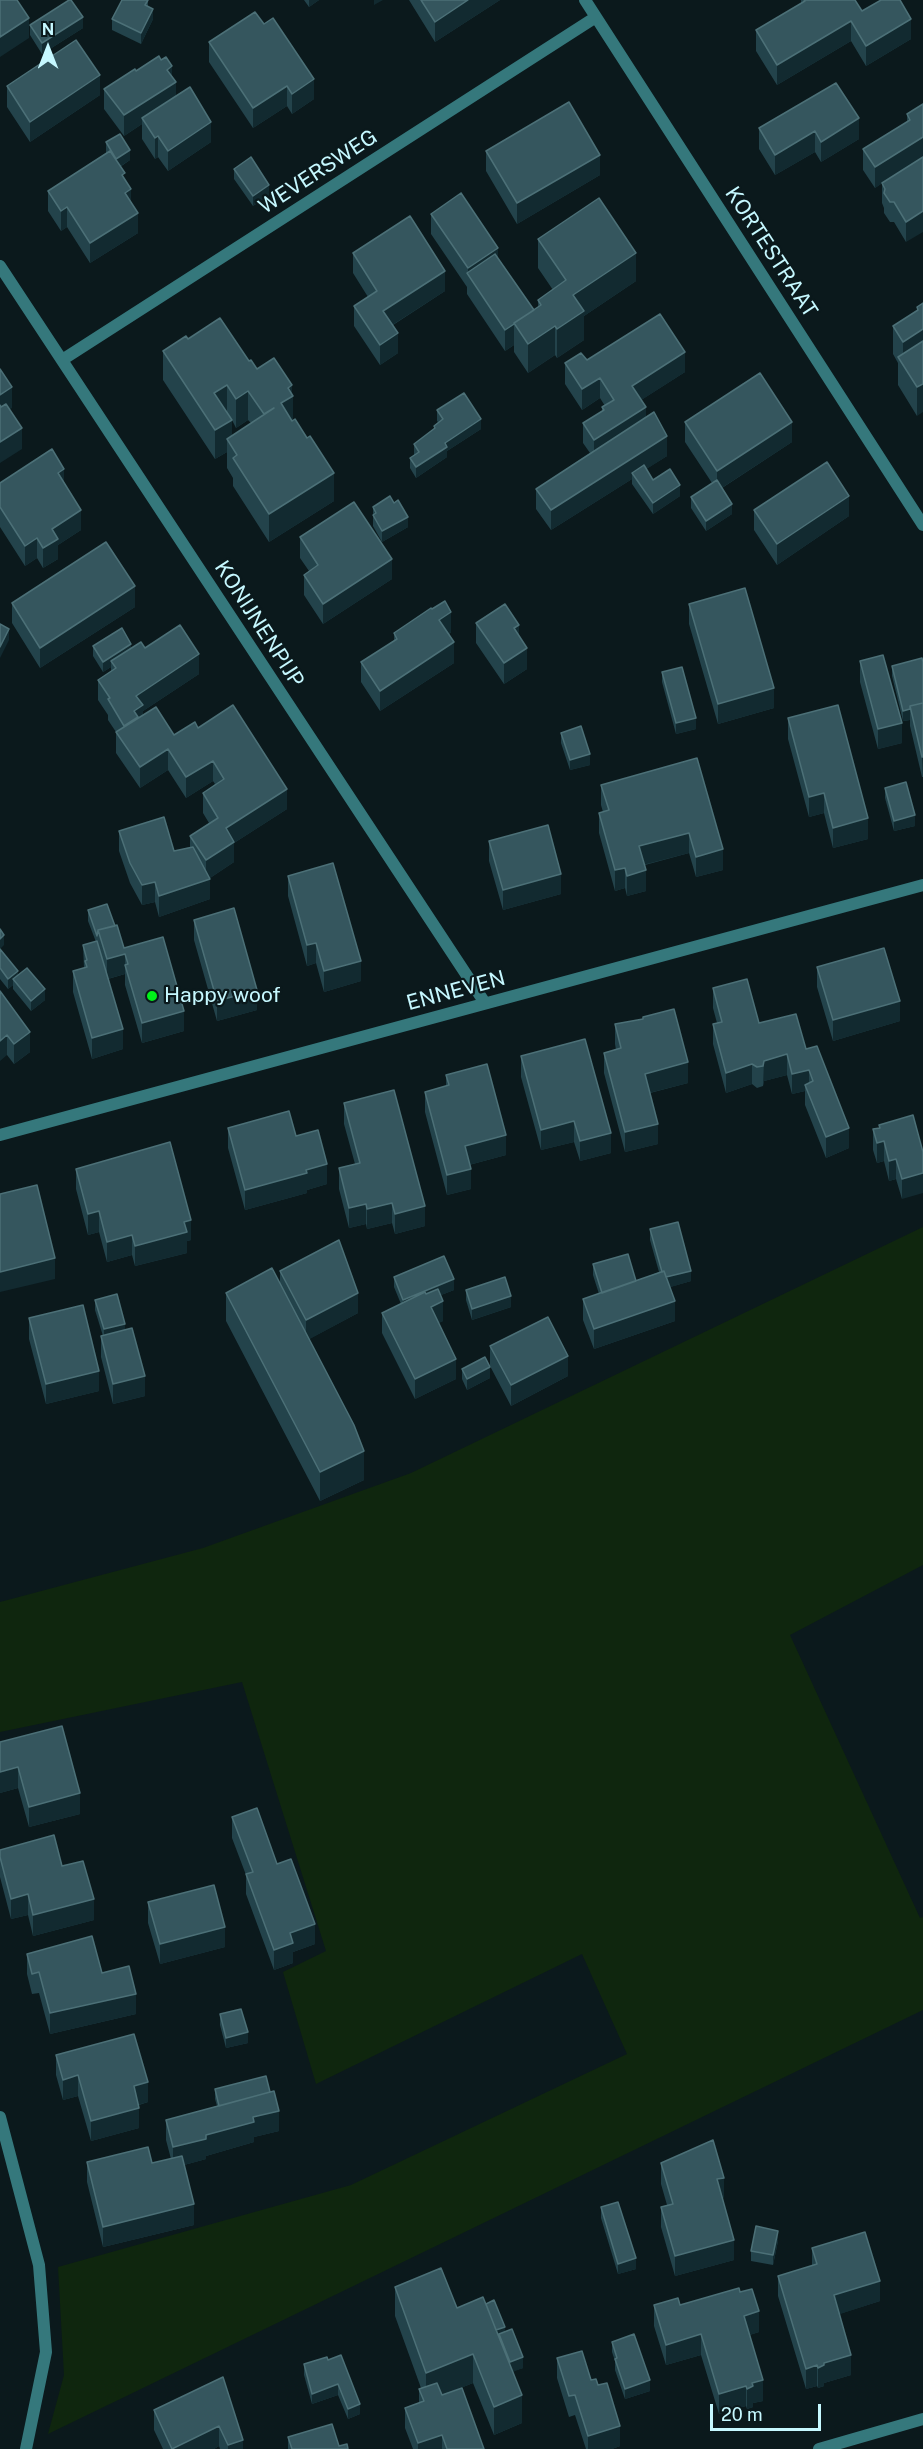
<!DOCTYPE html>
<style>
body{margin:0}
#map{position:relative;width:923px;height:2449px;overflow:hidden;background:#0b191c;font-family:"Public Sans",sans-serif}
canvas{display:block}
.north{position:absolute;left:18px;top:18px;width:60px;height:60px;-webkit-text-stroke:4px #0b191c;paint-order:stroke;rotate:0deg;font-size:16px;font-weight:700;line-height:24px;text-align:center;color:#c6f8ff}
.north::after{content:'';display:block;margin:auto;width:21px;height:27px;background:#c6f8ff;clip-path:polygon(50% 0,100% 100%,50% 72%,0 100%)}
.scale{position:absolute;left:710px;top:2404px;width:111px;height:27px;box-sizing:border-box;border:3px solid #c6f8ff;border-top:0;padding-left:8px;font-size:18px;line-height:21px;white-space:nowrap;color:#c6f8ff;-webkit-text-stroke:4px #0b191c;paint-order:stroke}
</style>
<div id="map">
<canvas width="923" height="2449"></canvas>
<div class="north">N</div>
<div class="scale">20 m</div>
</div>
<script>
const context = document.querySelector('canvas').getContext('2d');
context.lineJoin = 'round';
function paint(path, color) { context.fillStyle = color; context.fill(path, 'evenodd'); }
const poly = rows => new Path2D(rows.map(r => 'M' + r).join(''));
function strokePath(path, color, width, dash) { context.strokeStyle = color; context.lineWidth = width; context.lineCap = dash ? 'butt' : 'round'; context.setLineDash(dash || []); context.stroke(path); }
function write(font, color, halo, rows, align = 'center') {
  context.font = font + ' "Public Sans",sans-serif'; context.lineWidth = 4.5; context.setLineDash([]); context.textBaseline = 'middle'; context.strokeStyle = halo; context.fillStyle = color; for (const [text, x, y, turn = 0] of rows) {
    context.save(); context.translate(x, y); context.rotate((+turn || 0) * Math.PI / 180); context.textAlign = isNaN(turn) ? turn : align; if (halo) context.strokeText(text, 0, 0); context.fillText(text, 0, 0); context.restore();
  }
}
paint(poly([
 [923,1227,923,1565,790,1635,920,1918,923,1917,923,2010,48,2434,64,2375,58,2267,351,2185,627,2054,582,1954,316,2084,283,1972,326,1951,242,1682,0,1732,0,1602,203,1548,411,1473]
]), '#0f260e');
strokePath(poly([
 [585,0,923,525],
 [0,266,485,1003],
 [62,360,596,17],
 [0,1135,923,885],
 [0,2117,39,2265,46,2352,26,2449],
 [819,2449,923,2419]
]), '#35787c', 12);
paint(poly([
 [148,0,148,6,153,19,141,44,112,30,112,19],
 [304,0,319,0,309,7],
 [409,0,500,0,435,42],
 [801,0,855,0,862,11,911,39,866,66,851,41,777,85,756,51,756,30,801,4],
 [30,25,83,28,42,54,30,35],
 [209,42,314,99,292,114,287,106,253,128,209,62],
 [136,71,172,77,176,96,211,142,168,171,158,157,155,159,142,139,142,124,124,136,104,109,104,89],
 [836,83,859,139,821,162,815,152,775,175,759,149,759,128],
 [7,86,100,95,30,142,7,107],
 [923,104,906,242,894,222,890,222,884,213,884,208,882,203,882,183,875,188,863,170,863,149,907,122,907,114],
 [106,142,130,160,120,167,131,202,138,233,90,263,67,227,61,231,48,211,48,191,106,153],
 [486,151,600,175,517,224,486,171],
 [234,169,269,195,253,206,234,179],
 [431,214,498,258,534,310,538,307,538,300,553,290,538,268,538,239,636,281,584,316,584,340,557,358,555,355,528,373,514,352,514,345,505,351,467,294,467,287,431,234],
 [353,253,445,291,393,325,398,353,380,365,354,326,354,306,368,297,353,273],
 [923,303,917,416,898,385,898,363,893,354,893,326,917,310,917,307],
 [188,339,249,361,257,369,292,394,293,420,334,501,269,542,233,486,233,478,227,468,227,452,215,459,163,380,163,351],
 [232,420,236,428,248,420,251,423,232,436],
 [587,360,685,372,641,400,646,417,667,456,646,469,653,480,680,496,653,514,632,484,632,479,551,530,536,509,536,489,590,453,583,443,583,423,602,411,602,407,605,406,600,398,582,410,565,384,565,363],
 [437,410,481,429,447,451,447,457,416,478,410,468,410,458,414,455,414,444,434,429,434,426,438,422,437,421],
 [685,422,792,442,722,488,732,514,706,531,691,508,691,497,712,483,685,442],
 [64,482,81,530,58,545,58,559,43,568,37,558,25,566,0,527,0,483],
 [394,503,408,527,382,542,373,526,373,507],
 [754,510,849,516,777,565,754,530],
 [300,537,392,579,323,624,304,595,304,575,309,571,300,558],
 [12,603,135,607,40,668,12,623],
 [689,604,774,708,718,724,689,624],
 [476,623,519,635,527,669,504,684,476,643],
 [451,632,449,634,454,663,380,711,361,682,361,662,394,641,394,633],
 [93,646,131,649,145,648,199,674,143,711,143,716,174,735,198,728,287,809,234,843,234,862,210,878,210,899,159,917,155,902,142,905,130,883,119,851,119,831,174,851,190,847,190,836,209,823,203,813,203,793,215,784,213,781,186,798,168,770,140,788,116,753,116,732,108,720,108,715,98,700,98,680,111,671,111,667,103,672,93,656],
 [860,661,902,743,878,749,860,682],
 [923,662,923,777,922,777,910,726,910,720,903,721,892,676,892,666],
 [662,672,696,729,676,734,662,682],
 [788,718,868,839,833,848,824,813,809,817,788,739],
 [561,733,590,765,570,770,561,743],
 [697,758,723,870,696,877,689,853,645,865,646,891,627,896,625,888,615,891,599,833,599,813,603,812,601,805,601,785],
 [885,788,915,826,894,831,885,798],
 [489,841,561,894,503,910,489,861],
 [288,876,361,981,324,992,316,963,307,966,288,896],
 [88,910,124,948,184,1031,142,1043,125,985,125,974,108,979,123,1049,92,1059,73,992,73,971,84,968,83,945,96,942,88,921],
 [194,920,257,1010,217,1021,194,940],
 [0,949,18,975,45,1000,31,1011,13,989,13,985,8,989,0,979],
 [817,967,900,1021,833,1041,817,987],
 [713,988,759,1023,806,1049,849,1148,826,1158,805,1105,805,1091,792,1094,787,1075,764,1081,763,1086,757,1088,752,1084,726,1093,713,1044,713,1024,717,1023,713,1008],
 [0,991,30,1052,14,1064,7,1055],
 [643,1017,688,1083,650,1093,658,1144,625,1152,604,1073,604,1053,616,1050,615,1044,615,1024,643,1019],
 [521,1056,611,1153,580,1161,574,1142,541,1150,521,1077],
 [446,1075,506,1155,469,1165,471,1189,447,1195,425,1112,425,1092,446,1086],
 [344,1103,425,1226,395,1234,392,1223,367,1229,366,1224,349,1228,339,1189,339,1168,355,1164,344,1124],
 [913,1115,902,1199,896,1179,889,1181,884,1161,877,1163,873,1150,873,1129,879,1128,879,1125],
 [228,1128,296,1136,327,1184,307,1190,307,1193,245,1210,228,1148],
 [76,1169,191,1240,187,1241,187,1253,135,1266,132,1255,107,1262,99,1232,88,1235,76,1189],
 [650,1229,691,1281,670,1287,675,1321,594,1349,583,1320,583,1299,599,1294,593,1275,593,1264,636,1281,659,1272,650,1240],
 [280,1271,358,1313,309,1339,364,1480,320,1501,226,1321,226,1293,280,1283],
 [394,1277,454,1290,441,1295,443,1321,438,1323,456,1379,415,1399,382,1333,382,1313,401,1304,394,1287],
 [466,1290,511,1307,472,1320,466,1300],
 [95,1300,125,1330,145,1396,113,1404,101,1357,101,1336,103,1336,95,1310],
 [29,1318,99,1391,46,1404,29,1339],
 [490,1346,568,1376,511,1406,490,1366],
 [462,1369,490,1378,467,1390,462,1379],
 [0,1742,80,1814,29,1827,18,1788,0,1793],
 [232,1817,277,1864,315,1944,293,1952,293,1963,274,1970,246,1894,246,1875,232,1838],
 [0,1850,62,1866,94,1920,33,1936,28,1915,11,1919,0,1877],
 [148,1902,225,1947,160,1964,148,1923],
 [27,1954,102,1973,136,2014,50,2034,39,1993,32,1994,27,1974],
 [220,2014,248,2043,226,2048,220,2025],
 [56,2055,148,2102,139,2105,139,2128,91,2141,78,2096,63,2100,56,2075],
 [215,2089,279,2131,254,2137,254,2142,206,2156,206,2159,184,2165,194,2225,103,2247,87,2182,87,2162,152,2163,171,2159,166,2140,166,2120,217,2106,215,2099],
 [661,2163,724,2198,722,2198,734,2260,675,2276,661,2227,661,2207,667,2205,661,2184],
 [601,2207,636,2269,618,2274,601,2218],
 [778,2241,773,2265,751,2261,751,2251],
 [812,2248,880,2301,839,2314,851,2375,824,2383,824,2386,818,2388,817,2386,806,2389,778,2296,778,2276,812,2266],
 [395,2287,457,2308,486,2304,505,2332,523,2368,513,2371,522,2423,494,2435,473,2383,448,2393,484,2449,413,2449,405,2428,405,2408,419,2403,419,2389,421,2388,395,2316],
 [740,2292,759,2332,749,2335,763,2401,753,2403,753,2407,747,2409,746,2406,719,2414,701,2355,666,2365,654,2326,654,2305,680,2305],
 [612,2342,650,2391,625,2399,615,2370,615,2361,612,2352],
 [327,2357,360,2414,348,2419,338,2395,312,2404,304,2375,304,2364],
 [557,2358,591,2380,620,2446,612,2449,586,2449,575,2415,569,2417,557,2378],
 [223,2377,243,2449,220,2449,219,2446,214,2449,163,2449,154,2430,154,2410],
 [288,2437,339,2446,348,2449,288,2449]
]), '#23434b');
paint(poly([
 [309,0,319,0,309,7],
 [374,0,383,0,374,5],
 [468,0,500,0,435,42,435,22],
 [153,9,153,19,141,44,141,33],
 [83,17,83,28,42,54,42,43],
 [29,18,29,38,0,57,0,37],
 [911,19,911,39,866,66,866,46],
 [851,21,851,41,777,85,777,65],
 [172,66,172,84,176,82,176,102,142,118,142,124,124,136,124,115,167,70],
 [100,75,100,95,30,142,30,122],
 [314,79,314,99,292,114,292,94],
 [287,86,287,106,253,128,253,108],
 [859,118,859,139,821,162,821,142],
 [211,122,211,142,168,171,168,151],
 [815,131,815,152,775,175,775,155],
 [158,136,158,157,155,159,155,138],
 [923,137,923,157,875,188,875,167],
 [130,150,130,160,116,169,116,159],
 [600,155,600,175,517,224,517,203],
 [269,185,269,195,253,206,253,196],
 [131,189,131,209,125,193],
 [67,207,67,227,61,231,61,211],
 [923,211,923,232,906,242,906,222],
 [138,213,138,233,90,263,90,243],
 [498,248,498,268,468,275,468,268],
 [636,253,636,281,584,316,584,340,557,358,557,329,573,295],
 [445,271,445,291,383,331,383,311],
 [514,325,514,345,505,351,505,330],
 [555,326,555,355,528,373,528,344],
 [923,329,923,358,903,364,903,342],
 [398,333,398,353,380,365,380,345],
 [685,352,685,372,632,406,632,386],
 [600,378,600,398,582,410,582,389],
 [923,384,923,412,917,416,917,387],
 [227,385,227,413,214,393],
 [292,385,292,396,293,396,293,424,281,403,288,388],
 [12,387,12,408,0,415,0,395],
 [248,391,248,420,236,428,236,399],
 [646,407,646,427,594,460,594,440],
 [481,419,481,429,447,451,447,457,416,478,416,467,445,443],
 [232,420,232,447,227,439,227,452,215,459,215,430],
 [792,422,792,442,717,491,717,471],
 [22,428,22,449,0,463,0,442],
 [667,436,667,456,634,477,632,473,632,479,551,530,551,510],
 [64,469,64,490,58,473],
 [334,473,334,501,269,542,269,514],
 [680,485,680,496,653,514,653,503],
 [849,496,849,516,777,565,777,544],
 [732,504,732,514,706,531,706,521],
 [81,510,81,530,58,545,58,559,43,568,43,548,52,529],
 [408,517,408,527,382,542,382,531],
 [37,538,37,558,25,566,25,546],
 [392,559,392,579,323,624,323,604],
 [135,586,135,607,40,668,40,648],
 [451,612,451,632,439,640,439,620],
 [519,625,519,645,514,628],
 [9,629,9,640,0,658,0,647],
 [454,642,454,663,380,711,380,691],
 [131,644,131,654,111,661,111,667,103,672,103,662],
 [527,648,527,669,504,684,504,663],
 [199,654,199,674,143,711,143,726,124,744,124,726,136,696],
 [774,688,774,708,718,724,718,704],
 [910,709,910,720,903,721,903,711],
 [696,718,696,729,676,734,676,723],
 [902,723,902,743,878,749,878,729],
 [168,749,168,770,140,788,140,767],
 [590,754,590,765,570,770,570,760],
 [922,757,923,757,922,777],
 [213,761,213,781,186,798,186,777],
 [287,789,287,809,234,843,234,862,207,880,210,879,210,899,159,917,159,896,206,880,206,860,226,828],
 [824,793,824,813,809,817,809,797],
 [915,815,915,826,894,831,894,821],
 [868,818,868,839,833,848,833,828],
 [689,833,689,853,639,866,639,846],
 [723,849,723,870,696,877,696,857],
 [625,868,625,888,615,891,615,870],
 [646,870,646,891,627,896,627,876],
 [561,874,561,894,503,910,503,890],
 [155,882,155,902,142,905,142,885],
 [4,935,4,945,0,949,0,939],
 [316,943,316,963,307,966,307,945],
 [125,954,125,974,107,979,107,959],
 [361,961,361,981,324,992,324,971],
 [18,971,18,981,13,979,13,985,8,989,8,979],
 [45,989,45,1000,31,1011,31,1001],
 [257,990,257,1010,217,1021,217,1001],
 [900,1001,900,1021,833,1041,833,1020],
 [184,1011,184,1031,142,1043,142,1023],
 [123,1029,123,1049,92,1059,92,1038],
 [30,1032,30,1052,14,1064,14,1044],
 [7,1035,7,1055,0,1061,0,1041],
 [787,1054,787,1075,764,1081,763,1086,764,1061],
 [688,1062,688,1083,645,1094,645,1074],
 [752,1064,752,1084,726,1093,726,1073],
 [809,1070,809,1090,805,1085,805,1091,792,1094,792,1074],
 [574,1121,574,1142,541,1150,541,1130],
 [658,1124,658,1144,625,1152,625,1132],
 [849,1128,849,1148,826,1158,826,1137],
 [611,1133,611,1153,580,1161,580,1141],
 [506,1135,506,1155,465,1166,465,1146],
 [884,1141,884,1161,877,1163,877,1143],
 [896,1159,896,1179,889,1181,889,1161],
 [327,1164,327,1184,307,1190,307,1193,245,1210,245,1190,306,1170],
 [471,1169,471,1189,447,1195,447,1175],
 [923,1173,923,1193,902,1199,902,1179],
 [392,1203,392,1223,367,1229,367,1209],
 [366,1204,366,1224,349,1228,349,1208],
 [425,1206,425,1226,395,1234,395,1214],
 [99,1211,99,1232,88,1235,88,1214],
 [191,1220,191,1240,187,1241,187,1253,135,1266,135,1246,184,1222],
 [132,1235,132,1255,107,1262,107,1242],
 [55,1258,55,1279,0,1292,0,1272],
 [691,1271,691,1281,664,1289,664,1278],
 [454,1279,454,1290,403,1310,403,1300],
 [358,1293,358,1313,306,1341,306,1320],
 [511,1296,511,1307,472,1320,472,1309],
 [443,1301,443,1321,431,1327,431,1307],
 [675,1301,675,1321,594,1349,594,1329],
 [125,1324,125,1334,104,1340,104,1329],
 [568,1356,568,1376,511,1406,511,1385],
 [456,1359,456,1379,415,1399,415,1379],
 [490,1367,490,1378,467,1390,467,1379],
 [99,1371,99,1391,46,1404,46,1384],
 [145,1376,145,1396,113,1404,113,1384],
 [364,1451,364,1480,320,1501,320,1472],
 [18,1767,18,1788,0,1793,0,1772],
 [80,1793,80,1814,29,1827,29,1807],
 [28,1894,28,1915,11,1919,11,1899],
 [94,1899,94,1920,33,1936,33,1915],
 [315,1924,315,1944,293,1952,293,1963,274,1970,274,1950,290,1933],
 [225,1927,225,1947,160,1964,160,1944],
 [136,1994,136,2014,50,2034,50,2013],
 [248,2032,248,2043,226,2048,226,2038],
 [78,2075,78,2096,63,2100,63,2080],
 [148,2082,148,2102,134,2106,134,2086],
 [139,2108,139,2128,91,2141,91,2121],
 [279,2111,279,2131,254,2137,254,2142,206,2156,206,2159,173,2168,173,2147,253,2117],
 [724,2178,724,2198,717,2200,717,2179],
 [194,2204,194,2225,103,2247,103,2227],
 [778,2231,778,2241,773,2265,773,2255],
 [734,2240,734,2260,675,2276,675,2256],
 [636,2258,636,2269,618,2274,618,2264],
 [880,2281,880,2301,834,2316,834,2295],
 [759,2311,759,2332,744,2337,744,2316],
 [505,2327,505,2337,499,2334,499,2339,493,2331],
 [701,2334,701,2355,666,2365,666,2345],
 [473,2354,473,2383,426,2402,426,2373],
 [851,2355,851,2375,824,2383,824,2386,818,2388,818,2368,824,2363],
 [523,2357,523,2368,510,2373,510,2362],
 [817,2365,817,2386,806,2389,806,2369],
 [650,2380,650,2391,625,2399,625,2389],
 [763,2380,763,2401,753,2403,753,2407,747,2409,747,2389,752,2383],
 [338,2384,338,2395,312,2404,312,2394],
 [746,2386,746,2406,719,2414,719,2394],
 [522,2395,522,2423,494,2435,494,2407],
 [360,2404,360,2414,348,2419,348,2409],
 [219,2426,219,2446,214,2449,172,2449],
 [620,2426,620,2446,612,2449,588,2449,588,2436],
 [442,2435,442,2449,418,2449,418,2443],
 [243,2440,243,2449,228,2449,228,2445]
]), '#122a30');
const building = poly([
 [0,0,17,0,29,18,0,37,0,0],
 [69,0,71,0,83,17,42,43,30,25,69,0],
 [122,0,148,0,145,5,153,9,141,33,112,19,122,0],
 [421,0,468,0,435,22,421,0],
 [804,0,855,0,862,11,881,0,900,0,911,19,866,46,851,21,777,65,756,30,805,1,804,0],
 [255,12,264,24,273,18,314,79,292,94,287,86,253,108,209,42,255,12],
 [76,40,100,75,30,122,7,86,76,40],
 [159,56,161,60,166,57,172,66,167,70,176,82,124,115,104,89,135,69,136,71,159,56],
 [836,83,859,118,821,142,815,131,775,155,759,128,836,83],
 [190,87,211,122,168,151,158,136,155,138,142,118,190,87],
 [569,102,600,155,517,203,486,151,569,102],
 [923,104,923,137,875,167,863,149,910,120,907,114,923,104],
 [120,134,130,150,116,159,106,142,120,134],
 [110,151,125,173,122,175,131,189,125,193,138,213,90,243,67,207,61,211,48,191,110,151],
 [251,157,269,185,253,196,234,169,251,157],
 [923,157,923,211,906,222,894,202,890,202,884,193,885,189,882,183,923,157],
 [461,193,498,248,468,268,431,214,461,193],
 [599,198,636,253,573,295,584,311,557,329,555,326,528,344,514,323,541,305,538,300,566,280,538,239,599,198],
 [410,216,445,271,383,311,398,333,380,345,354,306,377,291,353,253,410,216],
 [495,254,534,310,514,323,514,324,505,330,467,273,495,254],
 [923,303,923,329,903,342,893,326,918,310,917,307,923,303],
 [660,314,685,352,632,386,646,407,594,440,583,423,604,410,602,407,614,400,600,378,582,389,565,363,581,353,587,360,660,314],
 [220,318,249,361,251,360,257,369,274,358,292,385,288,388,293,396,281,403,292,421,295,419,307,438,310,436,334,473,269,514,233,458,237,455,227,439,274,408,264,414,248,391,236,399,227,385,214,393,232,420,215,430,163,351,186,336,188,339,220,318],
 [923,341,923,384,917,387,898,357,923,341],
 [0,369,12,387,0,395,0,369],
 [760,373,792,422,717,471,685,422,760,373],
 [464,393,481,419,445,443,447,447,416,467,410,458,419,452,414,444,435,428,434,426,443,419,437,410,464,393],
 [6,404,22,428,0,442,0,405,1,407,6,404],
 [654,412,667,436,551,510,536,489,654,412],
 [52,449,64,469,58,473,81,510,52,529,58,539,43,548,37,538,25,546,0,507,0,483,52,449],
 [827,462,849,496,777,544,754,510,827,462],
 [644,465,653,480,670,469,680,485,653,503,632,473,644,465],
 [717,480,732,504,706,521,691,497,717,480],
 [390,496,394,503,398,500,408,517,382,531,373,515,376,513,373,507,390,496],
 [354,502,392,559,323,604,304,575,318,565,300,537,354,502],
 [106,542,135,586,40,648,12,603,106,542],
 [745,588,774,688,718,704,689,604,745,588],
 [445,601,451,612,439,620,454,642,380,691,361,662,397,639,394,633,431,608,432,609,445,601],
 [505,604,519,625,514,628,527,648,504,663,476,623,505,604],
 [0,624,9,629,0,647,0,624],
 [180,625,199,654,136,696,143,705,134,711,138,717,124,726,108,699,110,698,98,680,116,668,111,661,141,642,145,648,180,625],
 [122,628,131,644,103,662,93,646,122,628],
 [883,655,902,723,878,729,860,661,883,655],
 [922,658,923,662,923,703,910,706,910,709,903,711,892,666,922,658],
 [682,667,696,718,676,723,662,672,682,667],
 [923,703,923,757,922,757,910,706,923,703],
 [233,705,287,789,226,828,234,842,206,860,190,836,218,818,203,793,224,779,213,761,186,777,168,749,140,767,116,732,156,707,174,735,195,722,198,728,233,705],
 [838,705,868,818,833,828,824,793,809,797,788,718,838,705],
 [581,726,590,754,570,760,561,733,581,726],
 [697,758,723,849,696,857,689,833,639,846,646,870,627,876,625,868,615,870,599,813,609,810,601,785,697,758],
 [906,782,915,815,894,821,885,788,906,782],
 [164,817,174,851,193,847,210,879,159,896,155,882,142,885,130,863,119,831,164,817],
 [548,825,561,874,503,890,489,841,548,825],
 [333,863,361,961,324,971,316,943,307,945,288,876,333,863],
 [107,904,115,926,98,930,97,936,88,910,107,904],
 [234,908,257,990,217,1001,194,920,234,908],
 [117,925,124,948,163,937,184,1011,142,1023,125,965,128,964,125,954,107,959,98,930,117,925],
 [0,929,4,935,0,939,0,929],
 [97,941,123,1029,92,1038,73,971,87,967,85,961,87,960,83,945,97,941],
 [884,948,900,1001,833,1020,817,967,884,948],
 [0,949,18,971,8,979,0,968,0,949],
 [27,968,45,989,31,1001,13,979,27,968],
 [747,979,759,1023,796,1014,806,1049,817,1046,849,1128,826,1137,805,1085,813,1081,809,1070,792,1074,787,1054,764,1061,763,1066,757,1067,752,1064,726,1073,713,1024,722,1022,713,988,747,979],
 [0,991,30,1032,14,1044,7,1035,0,1041,0,991],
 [674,1009,688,1062,645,1074,658,1124,625,1132,604,1053,621,1048,615,1024,643,1019,643,1017,674,1009],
 [585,1039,611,1133,580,1141,574,1121,541,1130,521,1056,585,1039],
 [487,1064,506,1135,465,1146,471,1169,447,1175,425,1092,449,1085,446,1075,487,1064],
 [394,1090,425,1206,395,1214,392,1203,367,1209,366,1204,349,1208,339,1168,360,1163,344,1103,394,1090],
 [289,1111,296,1136,318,1130,327,1164,306,1170,307,1173,245,1190,228,1128,289,1111],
 [913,1115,923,1152,923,1173,902,1179,896,1159,889,1161,884,1141,877,1143,873,1129,880,1128,879,1125,913,1115],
 [170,1142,191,1220,184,1222,187,1232,135,1246,132,1235,107,1242,99,1211,88,1214,76,1169,170,1142],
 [37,1185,55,1258,0,1272,0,1194,37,1185],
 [678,1222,691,1271,666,1277,664,1271,662,1272,650,1229,678,1222],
 [339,1240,358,1293,306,1320,280,1271,339,1240],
 [628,1254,636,1281,602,1293,593,1264,628,1254],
 [444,1256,454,1279,403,1300,394,1277,444,1256],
 [272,1268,354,1425,364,1451,320,1472,226,1293,272,1268],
 [664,1271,675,1301,594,1329,583,1299,664,1271],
 [505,1277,511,1296,472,1309,466,1290,505,1277],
 [438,1289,443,1301,431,1307,456,1359,415,1379,382,1313,425,1292,426,1294,438,1289],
 [117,1294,125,1324,104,1329,95,1300,117,1294],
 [83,1305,99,1371,46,1384,29,1318,83,1305],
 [548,1317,568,1356,511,1385,490,1346,548,1317],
 [132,1328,145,1376,113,1384,101,1336,132,1328],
 [485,1357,490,1367,467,1379,462,1369,485,1357],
 [62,1726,80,1793,29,1807,18,1767,0,1772,0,1742,62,1726],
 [257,1808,277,1864,291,1859,315,1924,290,1933,293,1943,274,1950,246,1874,253,1872,232,1817,257,1808],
 [54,1835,62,1866,83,1861,94,1899,33,1915,28,1894,11,1899,0,1857,0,1850,54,1835],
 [214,1885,225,1927,160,1944,148,1902,214,1885],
 [92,1936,102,1973,129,1966,136,1994,50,2013,39,1972,32,1974,27,1954,92,1936],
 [241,2009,248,2032,226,2038,220,2014,241,2009],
 [134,2034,148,2082,134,2086,139,2108,91,2121,78,2075,63,2080,56,2055,134,2034],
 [266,2076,270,2092,219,2106,215,2089,266,2076],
 [274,2091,279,2111,253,2117,254,2122,206,2135,206,2139,173,2147,166,2120,274,2091],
 [713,2140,724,2178,717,2179,734,2240,675,2256,661,2207,673,2204,661,2163,713,2140],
 [148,2147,152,2163,182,2156,194,2204,103,2227,87,2162,148,2147],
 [618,2202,636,2258,618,2264,601,2207,618,2202],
 [756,2226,778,2231,773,2255,751,2251,756,2226],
 [865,2232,880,2281,834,2295,851,2355,824,2363,824,2365,818,2368,817,2365,806,2369,778,2276,817,2264,812,2248,865,2232],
 [441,2268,457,2308,483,2297,522,2395,494,2407,473,2354,426,2373,395,2287,441,2268],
 [739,2288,740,2292,752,2289,759,2311,744,2316,763,2380,752,2383,753,2386,747,2389,746,2386,719,2394,701,2334,666,2345,654,2305,678,2298,680,2305,739,2288],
 [494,2300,505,2327,496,2330,486,2304,494,2300],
 [512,2329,523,2357,510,2362,499,2334,512,2329],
 [634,2334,650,2380,625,2389,615,2359,617,2358,612,2342,634,2334],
 [582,2351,591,2380,596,2379,598,2385,607,2383,620,2426,588,2436,575,2395,569,2396,557,2358,582,2351],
 [341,2355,360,2404,348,2409,338,2384,312,2394,304,2364,327,2357,328,2360,341,2355],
 [223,2377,243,2440,228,2445,219,2426,172,2449,154,2410,223,2377],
 [437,2383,442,2395,462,2388,484,2449,447,2449,442,2435,418,2443,405,2408,424,2401,419,2389,437,2383],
 [332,2424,339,2446,347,2444,348,2449,292,2449,288,2437,332,2424]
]);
paint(building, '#35565e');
strokePath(building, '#4c7077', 1.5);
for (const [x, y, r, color] of [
 [152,996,6,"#00f11a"]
]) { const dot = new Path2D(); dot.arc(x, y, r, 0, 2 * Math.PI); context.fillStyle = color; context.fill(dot); strokePath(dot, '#0b191c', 2); }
write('21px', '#c6f8ff', '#0b191c', [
 ["WEVERSWEG",318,172,-33],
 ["KORTESTRAAT",771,252,57],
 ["KONIJNENPIJP",259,624,57],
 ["ENNEVEN",456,991,-15]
]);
write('21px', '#c6f8ff', '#0b191c', [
 ["Happy woof",164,996]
], 'left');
</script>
